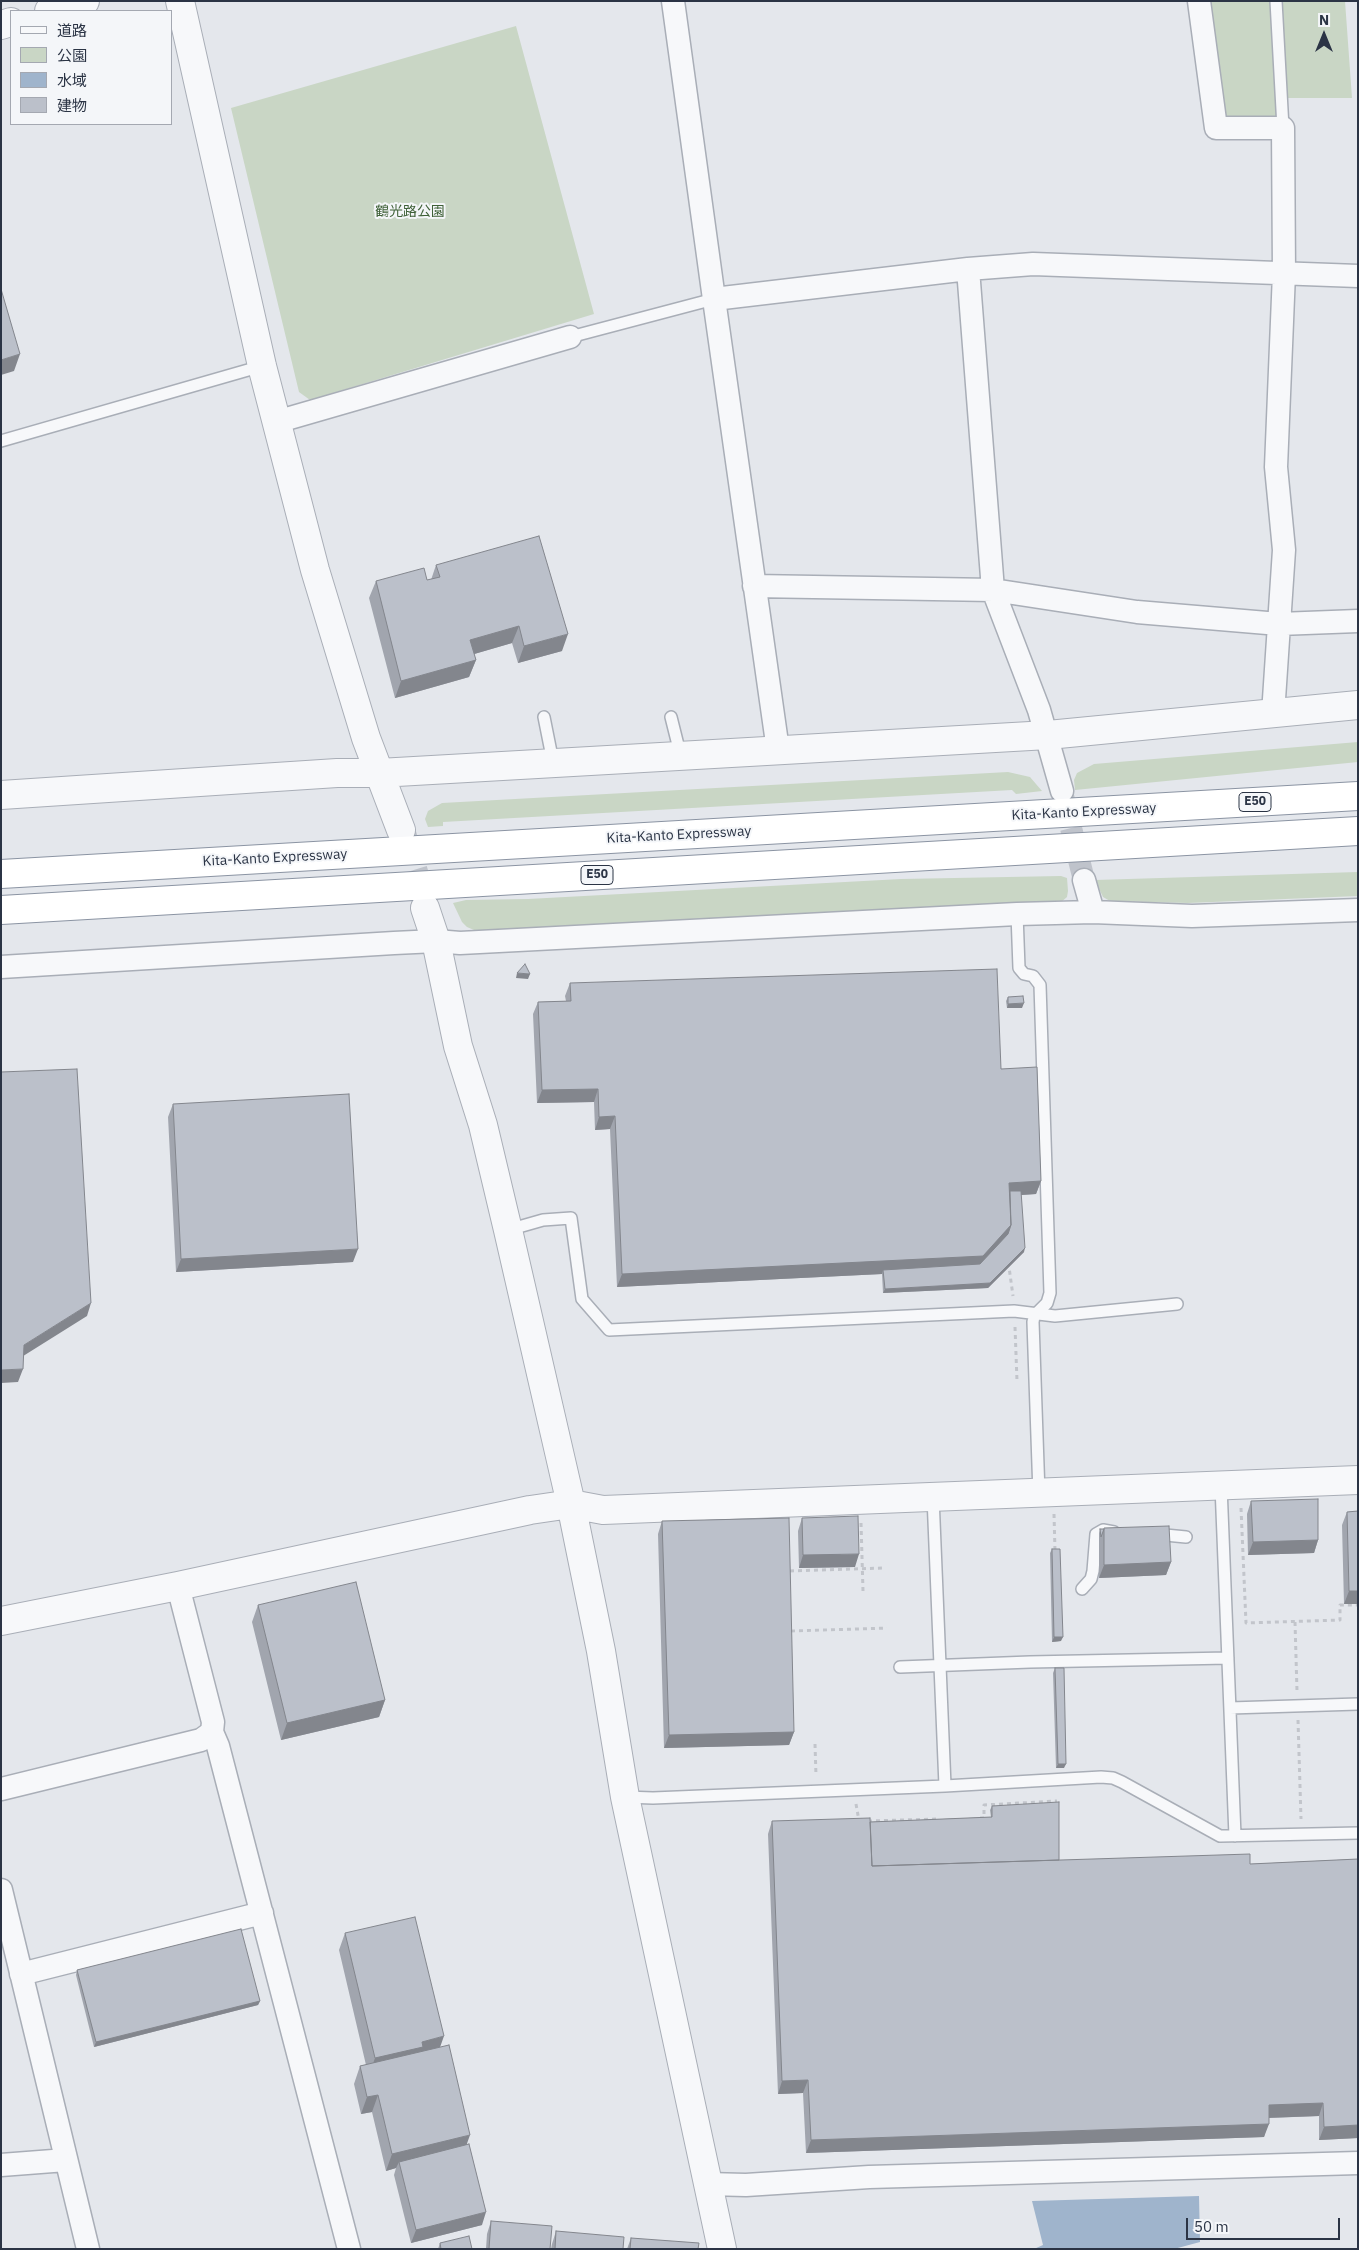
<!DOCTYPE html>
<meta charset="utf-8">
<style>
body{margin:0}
#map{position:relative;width:1359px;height:2250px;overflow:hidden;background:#e4e7ec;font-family:"IBM Plex Sans","Noto Sans JP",sans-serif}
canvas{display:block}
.frame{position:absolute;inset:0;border:2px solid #2b3445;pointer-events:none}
.legend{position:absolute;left:10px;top:10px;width:162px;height:115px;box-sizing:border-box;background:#f4f6f9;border:1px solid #a4a8b1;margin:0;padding:6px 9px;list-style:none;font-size:15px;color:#2b3445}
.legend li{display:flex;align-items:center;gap:10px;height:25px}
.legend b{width:25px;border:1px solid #a4a8b1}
.north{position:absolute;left:1299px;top:10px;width:50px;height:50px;-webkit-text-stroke:4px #f4f6f9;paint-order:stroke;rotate:0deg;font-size:14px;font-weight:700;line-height:20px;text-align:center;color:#2b3445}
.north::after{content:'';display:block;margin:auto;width:18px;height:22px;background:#2b3445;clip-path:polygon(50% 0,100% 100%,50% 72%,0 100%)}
.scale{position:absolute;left:1186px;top:2218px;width:154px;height:22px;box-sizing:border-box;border:2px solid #2b3445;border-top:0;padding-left:6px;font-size:15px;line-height:18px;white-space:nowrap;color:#2b3445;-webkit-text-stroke:4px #f4f6f9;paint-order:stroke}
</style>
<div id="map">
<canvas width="1359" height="2250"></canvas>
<div class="frame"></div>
<ul class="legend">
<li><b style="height:6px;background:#f7f8fa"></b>道路</li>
<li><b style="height:14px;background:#c9d6c5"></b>公園</li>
<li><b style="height:14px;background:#9fb4cc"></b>水域</li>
<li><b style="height:14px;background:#bbc0ca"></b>建物</li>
</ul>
<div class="north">N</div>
<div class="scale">50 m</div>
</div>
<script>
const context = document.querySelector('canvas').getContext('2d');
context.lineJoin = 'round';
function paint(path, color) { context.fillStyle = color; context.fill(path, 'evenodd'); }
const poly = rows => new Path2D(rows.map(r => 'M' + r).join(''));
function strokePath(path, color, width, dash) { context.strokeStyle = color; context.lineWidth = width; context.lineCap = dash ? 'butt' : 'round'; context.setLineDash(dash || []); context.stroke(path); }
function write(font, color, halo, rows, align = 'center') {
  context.font = font + ' "IBM Plex Sans","Noto Sans JP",sans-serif'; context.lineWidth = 4; context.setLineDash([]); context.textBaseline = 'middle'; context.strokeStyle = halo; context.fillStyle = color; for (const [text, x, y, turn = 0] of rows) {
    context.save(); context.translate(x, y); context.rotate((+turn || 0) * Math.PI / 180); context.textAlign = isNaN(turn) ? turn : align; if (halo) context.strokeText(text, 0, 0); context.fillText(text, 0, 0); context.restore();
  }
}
paint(poly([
 [1209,1,1345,1,1352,98,1288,98,1288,122,1226,121],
 [516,26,594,314,310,400,299,392,231,108],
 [1358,742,1358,762,1075,790,1074,780,1077,773,1094,764],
 [1008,772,1030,777,1042,791,1016,794,1012,790,443,822,443,826,428,827,425,819,428,811,442,803],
 [1358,872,1358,896,1188,903,1110,901,1103,897,1095,880],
 [1061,876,1067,878,1068,891,1067,897,1060,903,911,908,769,917,492,930,474,930,467,927,462,922,453,903,466,900,528,899,901,879]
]), '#c9d6c5');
paint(poly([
 [1199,2196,1200,2242,1174,2249,1034,2249,1043,2245,1032,2201]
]), '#9fb4cc');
strokePath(poly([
 [1063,796,1084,880]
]), '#bfc3cb', 22, [22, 11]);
strokePath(poly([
 [401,830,425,908]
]), '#bfc3cb', 28, [28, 14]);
const service = poly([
 [1276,1,1283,128],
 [570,337,714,299],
 [1,441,262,366],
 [544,717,553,762],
 [671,717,681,757],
 [1017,914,1019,968,1024,974,1033,976,1040,985,1050,1293,1047,1303,1034,1316,1033,1322,1039,1494],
 [508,1230,543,1220,571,1218,582,1299,609,1330,1014,1311,1055,1316,1177,1304],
 [1221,1486,1235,1836],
 [933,1497,945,1786],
 [1155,1534,1186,1537],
 [1082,1589,1091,1579,1093,1571,1096,1534,1103,1530,1114,1532],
 [900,1667,1030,1662,1228,1658],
 [1230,1708,1358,1704],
 [625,1797,653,1798,945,1786,1101,1777,1113,1778,1122,1782,1220,1836,1358,1833]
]);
const minor = poly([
 [673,1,714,299,778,750],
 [1199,1,1216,128,1283,128,1284,273,1276,467,1284,550,1273,714],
 [968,269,993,590,1039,710,1062,791],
 [714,299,968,269,1033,264,1358,276],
 [276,422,570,337],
 [754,586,993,590,1137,612,1279,624,1358,621],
 [1084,880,1093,912],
 [1,967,394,943,436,941,460,943,1017,914,1093,912,1192,916,1358,910],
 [212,1732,218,1746,349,2249],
 [1,1789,201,1740,212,1732,213,1722,178,1586],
 [1,1890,88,2249],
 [21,1974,262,1913],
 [1,2165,66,2160],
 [707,2184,746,2185,869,2177,1358,2163]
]);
const tertiary = poly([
 [180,1,262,366,315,570,366,738,401,830],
 [49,11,85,1],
 [1,25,11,22],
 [1,795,337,773,379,773,1048,735,1358,705],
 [425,908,436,941,458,1046,483,1125,508,1230,571,1504,601,1651,625,1797,722,2249],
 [1,1621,178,1586,530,1510,571,1504,603,1510,1358,1480]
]);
const motorway = poly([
 [1,874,1358,796],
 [1,910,1358,831]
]);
strokePath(service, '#a9aeb7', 14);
strokePath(minor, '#a9aeb7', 25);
strokePath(tertiary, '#a9aeb7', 30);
strokePath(motorway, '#8b94a3', 30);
strokePath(poly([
 [1006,1264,1009,1267,1013,1296],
 [1015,1327,1017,1381],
 [1241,1508,1246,1623,1340,1620,1340,1605,1358,1605],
 [1054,1514,1055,1551],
 [861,1523,863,1591],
 [790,1571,883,1568],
 [1295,1622,1297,1691],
 [791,1631,887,1628],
 [1298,1720,1301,1819],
 [815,1744,816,1776],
 [856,1804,859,1821],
 [980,1818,984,1818,984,1805,1057,1801],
 [868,1821,939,1819]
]), '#c2c5cb', 3, [4, 4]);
strokePath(service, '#f7f8fa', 11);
strokePath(minor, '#f7f8fa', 22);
strokePath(tertiary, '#f7f8fa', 28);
strokePath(motorway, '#fff', 28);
paint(poly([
 [436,565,562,651,518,663,512,643,474,654,476,660,469,677,395,698,369,598,376,581,427,580,431,580],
 [570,983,1001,1069,1041,1181,1036,1194,1021,1195,1024,1252,988,1288,883,1293,882,1274,617,1287,610,1129,595,1130,594,1102,537,1103,533,1014,538,1002,566,1001,565,996],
 [1008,997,1022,1008,1007,1008,1006,1001],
 [173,1104,353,1262,176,1272,168,1117],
 [1251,1501,1318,1540,1314,1553,1248,1555,1247,1514],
 [1358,1511,1358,1604,1344,1604,1342,1525,1347,1512],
 [802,1518,855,1567,799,1568,798,1531],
 [662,1521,794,1732,789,1745,664,1748,658,1534],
 [1100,1529,1171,1562,1166,1575,1099,1578,1099,1533],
 [1052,1549,1061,1641,1052,1642,1050,1553],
 [258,1605,385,1700,379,1717,281,1740,252,1622],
 [1055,1668,1064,1768,1056,1768,1053,1673],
 [992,1806,1059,1860,1250,1864,1358,1859,1358,2138,1319,2140,1319,2116,1269,2118,1264,2137,806,2153,803,2093,778,2094,768,1834,772,1821,870,1822,991,1817,990,1810],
 [345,1933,440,2047,467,2145,482,2225,411,2243,394,2175,396,2168,386,2171,372,2112,361,2114,354,2084,360,2066,366,2065,339,1950],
 [77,1970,260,2001,258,2005,94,2047,76,1975],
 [491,2221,550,2249,486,2249,487,2234],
 [556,2231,623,2249,551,2249,552,2244],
 [631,2238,698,2249,627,2249],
 [440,2243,472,2249,438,2249]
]), '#a1a5ae');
paint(poly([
 [20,354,14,371,1,375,1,360],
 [519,626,512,643,464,657,470,640],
 [568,634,562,651,518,663,524,646],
 [476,660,469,677,395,698,401,681],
 [517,973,530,974,528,979,516,978],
 [1024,1003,1022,1008,1007,1008,1008,1004],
 [598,1089,594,1102,537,1103,542,1090],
 [615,1116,610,1129,595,1130,599,1117],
 [1041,1181,1036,1194,1006,1196,1009,1183],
 [1011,1225,1007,1238,978,1269,883,1270,882,1274,617,1287,622,1274],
 [1025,1248,1024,1252,988,1288,883,1293,885,1289,990,1283],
 [358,1249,353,1262,176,1272,181,1259],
 [91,1303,87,1316,20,1358,24,1345],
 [23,1369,18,1382,1,1383,1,1370],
 [1318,1540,1314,1553,1248,1555,1253,1542],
 [859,1554,855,1567,799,1568,803,1555],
 [1171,1562,1166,1575,1099,1578,1104,1565],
 [1349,1591,1358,1591,1358,1604,1344,1604],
 [1054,1637,1063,1637,1061,1641,1052,1642],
 [385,1700,379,1717,281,1740,287,1723],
 [794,1732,789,1745,664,1748,669,1735],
 [1058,1764,1066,1764,1064,1768,1056,1768],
 [260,2001,258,2005,94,2047,96,2042],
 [444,2036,438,2053,369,2075,375,2058,422,2042],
 [808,2080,803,2093,778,2094,782,2081],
 [378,2095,372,2112,361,2114,367,2097],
 [1323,2103,1319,2116,1264,2118,1269,2105],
 [1269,2124,1264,2137,806,2153,811,2140],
 [1358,2125,1358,2138,1319,2140,1324,2127],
 [470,2135,464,2152,399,2162,396,2168,386,2171,392,2154],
 [486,2212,482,2225,411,2243,416,2230]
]), '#83868d');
const building = poly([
 [1,289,20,354,1,360,1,289],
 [539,536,568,634,524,646,519,626,470,640,476,660,401,681,376,581,424,568,427,580,440,577,436,565,539,536],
 [525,964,530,974,517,973,525,964],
 [997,969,1001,1069,1037,1067,1041,1181,1009,1183,1011,1225,983,1256,622,1274,615,1116,599,1117,598,1089,542,1090,538,1002,571,1001,570,983,997,969],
 [1023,996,1024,1003,1008,1004,1008,997,1023,996],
 [77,1069,91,1303,24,1345,23,1369,1,1370,1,1072,77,1069],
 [349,1094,358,1249,181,1259,173,1104,349,1094],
 [1010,1191,1021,1191,1025,1248,990,1283,885,1289,883,1270,980,1264,1008,1234,1011,1225,1010,1191],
 [1318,1499,1318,1540,1253,1542,1251,1501,1318,1499],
 [1358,1511,1358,1591,1349,1591,1347,1512,1358,1511],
 [858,1516,859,1554,803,1555,802,1518,858,1516],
 [789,1518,794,1732,669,1735,662,1521,789,1518],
 [1169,1526,1171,1562,1104,1565,1104,1528,1169,1526],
 [1100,1529,1104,1529,1101,1537,1100,1529],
 [1052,1549,1060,1549,1063,1637,1054,1637,1052,1549],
 [356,1582,385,1700,287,1723,258,1605,356,1582],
 [1055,1668,1064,1668,1066,1764,1058,1764,1055,1668],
 [1059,1802,1059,1860,872,1866,870,1822,992,1817,992,1806,1059,1802],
 [870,1818,872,1866,1250,1854,1250,1864,1358,1859,1358,2125,1324,2127,1323,2103,1269,2105,1269,2124,811,2140,808,2080,782,2081,772,1821,870,1818],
 [415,1917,444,2036,422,2042,423,2047,375,2058,345,1933,415,1917],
 [241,1929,260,2001,96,2042,77,1970,241,1929],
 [449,2045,470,2135,392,2154,378,2095,367,2097,360,2066,449,2045],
 [469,2144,486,2212,416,2230,399,2162,469,2144],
 [491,2221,552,2226,550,2249,489,2249,491,2221],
 [556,2231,624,2237,623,2249,555,2249,556,2231],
 [469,2236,472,2249,441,2249,440,2243,469,2236],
 [631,2238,699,2243,698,2249,630,2249,631,2238]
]);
paint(building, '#bbc0ca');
strokePath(building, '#83868d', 1);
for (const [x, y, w] of [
 [1255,802,32],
 [597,875,32]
]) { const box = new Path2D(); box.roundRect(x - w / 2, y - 9.5, w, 19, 4); context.fillStyle = '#f4f6f9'; context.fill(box); strokePath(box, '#2b3445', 1); }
write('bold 12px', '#2b3445', null, [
 ["E50",1255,802],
 ["E50",597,875]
]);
write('14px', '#3f6138', '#f4f6f9', [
 ["鶴光路公園",410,212]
]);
write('14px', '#2b3445', '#f4f6f9', [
 ["Kita-Kanto Expressway",1084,812,-3],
 ["Kita-Kanto Expressway",679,835,-3],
 ["Kita-Kanto Expressway",275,858,-3]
]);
</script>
